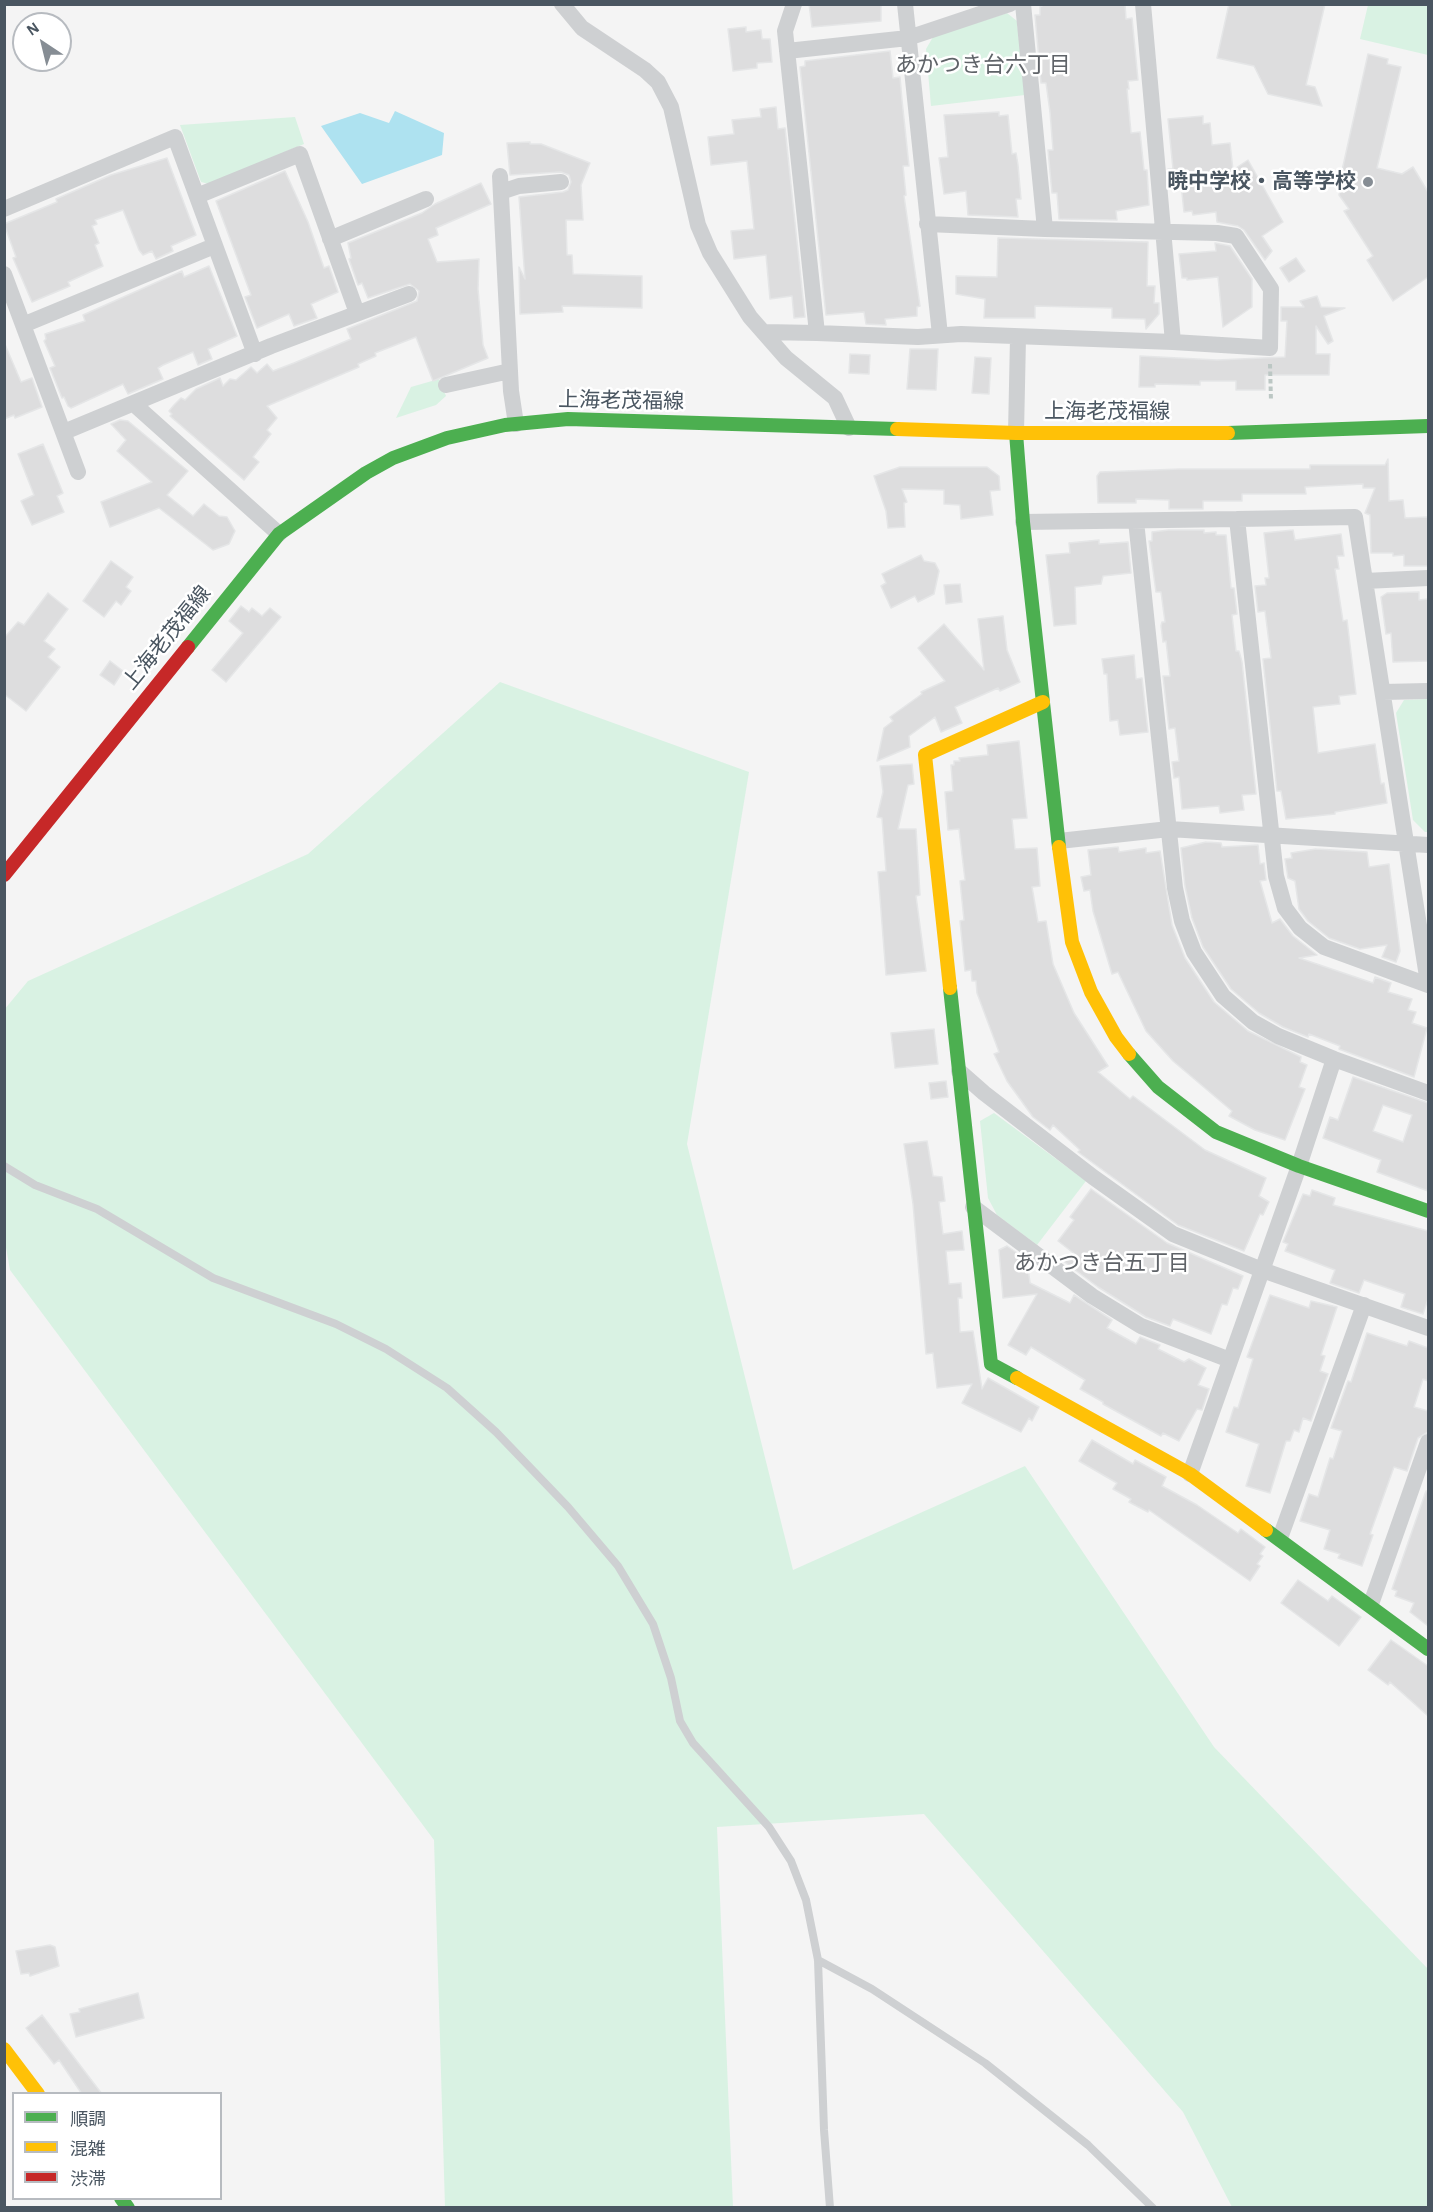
<!DOCTYPE html>
<meta charset="utf-8">
<style>
body{margin:0}
#map{position:relative;width:1433px;height:2212px;overflow:hidden;background:#f4f4f4;font-family:"Alegreya Sans","Noto Sans JP",sans-serif}
canvas{display:block}
.frame{position:absolute;inset:0;border:6px solid #4a5661;pointer-events:none}
.legend{position:absolute;left:12px;top:2092px;width:210px;height:108px;box-sizing:border-box;background:#fff;border:2px solid #b7bbc0;margin:0;padding:8px 10px;list-style:none;font-size:18px;color:#4a5661}
.legend li{display:flex;align-items:center;gap:12px;height:30px}
.legend b{width:30px;border:2px solid #b7bbc0}
.north{position:absolute;left:12px;top:12px;width:60px;height:60px;box-sizing:border-box;background:#fff;border:2px solid #b7bbc0;border-radius:50%;rotate:325deg;font-size:16px;font-weight:700;line-height:24px;text-align:center;color:#4a5661}
.north::after{content:'';display:block;margin:auto;width:21px;height:27px;background:#868d94;clip-path:polygon(50% 0,100% 100%,50% 72%,0 100%)}
</style>
<div id="map">
<canvas width="1433" height="2212"></canvas>
<div class="frame"></div>
<ul class="legend">
<li><b style="height:8px;background:#4caf50"></b>順調</li>
<li><b style="height:8px;background:#ffc107"></b>混雑</li>
<li><b style="height:8px;background:#c62828"></b>渋滞</li>
</ul>
<div class="north">N</div>
</div>
<script>
const context = document.querySelector('canvas').getContext('2d');
context.lineJoin = 'round';
function paint(path, color) { context.fillStyle = color; context.fill(path, 'evenodd'); }
const poly = rows => new Path2D(rows.map(r => 'M' + r).join(''));
function strokePath(path, color, width, dash) { context.strokeStyle = color; context.lineWidth = width; context.lineCap = dash ? 'butt' : 'round'; context.setLineDash(dash || []); context.stroke(path); }
function write(font, color, halo, rows, align = 'center') {
  context.font = font + ' "Alegreya Sans","Noto Sans JP",sans-serif'; context.lineWidth = 5; context.setLineDash([]); context.textBaseline = 'middle'; context.strokeStyle = halo; context.fillStyle = color; for (const [text, x, y, turn = 0] of rows) {
    context.save(); context.translate(x, y); context.rotate((+turn || 0) * Math.PI / 180); context.textAlign = isNaN(turn) ? turn : align; if (halo) context.strokeText(text, 0, 0); context.fillText(text, 0, 0); context.restore();
  }
}
paint(poly([
 [1368,5,1428,5,1428,55,1360,39],
 [1007,13,1017,21,1025,95,931,106,926,49,933,37],
 [295,117,304,144,209,184,201,182,180,125],
 [439,379,446,396,436,405,396,418,411,387],
 [500,682,749,772,687,1144,793,1570,1025,1466,1214,1747,1428,1969,1428,2207,1232,2207,1183,2112,924,1814,717,1827,733,2207,445,2207,434,1840,10,1270,4,1236,4,1010,28,981,308,854],
 [1428,699,1428,832,1425,832,1413,820,1396,713,1404,700],
 [994,1113,1086,1181,1037,1245,997,1215,988,1198,980,1121]
]), '#d9f2e3');
paint(poly([
 [395,111,444,133,442,155,362,184,321,126,360,113,389,123]
]), '#aee2f0');
const building = poly([
 [809,4,881,4,881,21,812,27,809,4],
 [1045,4,1125,4,1126,19,1132,18,1138,80,1128,81,1129,89,1127,89,1131,133,1140,132,1144,170,1147,170,1149,205,1116,211,1117,220,1059,219,1057,193,1052,193,1048,150,1053,150,1050,112,1046,83,1041,83,1035,15,1040,15,1040,7,1045,4],
 [1229,4,1325,4,1306,85,1315,87,1322,106,1268,94,1254,66,1217,58,1229,4],
 [746,27,746,32,761,30,762,39,770,39,772,62,757,63,757,68,733,71,728,29,746,27],
 [890,51,893,78,900,77,902,100,909,166,903,166,906,195,904,196,920,306,917,307,917,316,885,319,886,325,866,324,864,312,826,315,800,67,805,66,805,61,890,51],
 [1368,54,1388,59,1387,64,1401,67,1377,168,1402,174,1413,167,1428,192,1428,277,1393,301,1367,260,1373,256,1344,211,1349,209,1339,195,1344,175,1341,175,1368,54],
 [776,107,778,129,785,128,805,317,794,318,792,296,770,299,766,255,734,259,731,231,754,229,747,161,711,165,708,137,734,134,732,120,761,117,760,109,776,107],
 [999,112,999,116,1008,115,1012,154,1016,153,1018,165,1021,199,1016,199,1018,217,968,215,966,191,944,194,939,158,948,157,944,115,999,112],
 [1203,116,1203,124,1210,123,1212,145,1230,143,1233,170,1248,160,1283,222,1262,236,1272,251,1265,260,1244,230,1238,226,1217,222,1216,212,1193,215,1192,211,1184,212,1181,184,1170,185,1168,169,1173,169,1168,119,1203,116],
 [530,142,530,144,541,144,590,163,581,185,583,220,566,220,567,255,572,255,573,274,642,276,642,308,562,306,563,312,520,314,519,267,525,279,519,197,563,192,568,190,571,182,569,175,561,172,510,175,507,143,530,142],
 [167,158,196,235,171,246,173,251,156,259,152,251,143,255,139,250,123,210,95,220,97,224,92,226,99,243,95,245,103,266,68,282,70,286,32,302,13,258,16,257,4,224,57,202,56,199,111,175,167,158],
 [285,171,308,222,324,268,329,266,338,292,311,304,317,318,294,326,289,314,257,328,245,297,251,295,216,201,285,171],
 [481,183,491,204,436,228,438,235,428,239,437,262,479,259,478,289,483,345,488,358,433,381,416,337,375,353,376,356,358,364,359,367,267,406,277,418,267,430,271,434,253,457,259,462,244,480,170,416,172,414,169,411,174,405,181,398,185,400,196,389,220,378,223,386,230,379,236,380,251,367,257,373,267,364,273,371,294,363,351,339,347,329,417,301,419,291,410,284,368,298,362,283,358,285,349,259,351,258,348,243,422,213,435,204,481,183],
 [998,238,1148,242,1147,286,1155,286,1154,303,1159,303,1159,314,1146,329,1145,319,1112,318,1112,308,1035,306,1035,318,984,318,985,299,956,294,956,276,997,277,998,238],
 [1215,243,1230,246,1252,279,1252,307,1223,327,1218,277,1187,280,1187,278,1182,278,1179,254,1216,251,1215,243],
 [1296,258,1305,271,1289,282,1280,268,1296,258],
 [209,266,237,336,208,349,212,359,198,365,193,352,163,365,158,368,163,379,128,394,123,384,71,408,68,406,64,397,62,398,50,368,55,366,44,341,46,339,45,334,85,321,83,315,182,271,184,277,209,266],
 [1317,296,1321,307,1345,308,1324,316,1333,341,1328,344,1316,326,1316,354,1330,354,1329,375,1265,375,1265,390,1236,390,1236,381,1200,381,1200,385,1155,384,1155,387,1139,387,1140,356,1217,360,1285,357,1287,321,1281,321,1281,307,1304,307,1300,301,1317,296],
 [4,342,21,382,32,378,42,407,15,418,14,415,4,419,4,342],
 [910,349,938,349,936,390,907,389,910,349],
 [850,354,870,355,869,374,849,373,850,354],
 [975,357,991,358,989,394,972,393,975,357],
 [120,420,128,421,188,471,167,495,193,516,204,504,219,516,227,517,235,531,229,544,213,550,159,508,110,527,101,502,152,482,117,451,126,440,111,424,120,420],
 [43,444,63,493,57,496,64,512,32,525,21,501,34,495,18,454,43,444],
 [1388,459,1389,501,1403,500,1405,518,1428,517,1428,566,1404,566,1404,555,1393,556,1393,553,1371,553,1370,515,1365,513,1375,488,1363,488,1363,484,1305,487,1306,494,1242,494,1242,501,1203,501,1203,509,1169,509,1169,500,1136,499,1136,503,1098,503,1097,476,1100,472,1180,469,1310,469,1310,465,1385,465,1388,459],
 [900,467,987,467,999,476,1000,490,990,491,993,515,961,519,960,505,944,504,944,490,902,489,907,502,904,503,905,527,888,528,886,511,874,476,900,467],
 [1169,530,1204,530,1204,533,1216,532,1216,535,1226,535,1231,588,1234,588,1237,614,1232,615,1236,651,1239,651,1242,662,1256,794,1242,795,1244,810,1220,813,1219,806,1182,809,1179,777,1174,778,1172,762,1179,761,1175,728,1169,729,1163,676,1170,676,1166,641,1163,642,1161,626,1162,622,1165,622,1161,592,1156,592,1149,541,1152,541,1152,532,1169,530],
 [1293,530,1295,540,1341,534,1344,556,1337,556,1339,569,1335,569,1343,621,1347,620,1356,694,1339,696,1340,704,1313,707,1318,753,1375,744,1381,784,1384,783,1387,803,1335,812,1335,814,1286,819,1281,791,1277,791,1263,659,1271,658,1265,611,1258,612,1255,586,1266,585,1265,578,1269,578,1264,533,1293,530],
 [1099,540,1099,544,1128,542,1131,573,1103,576,1101,584,1075,587,1076,624,1054,626,1046,555,1070,553,1069,543,1099,540],
 [921,555,924,561,935,563,939,571,934,594,918,602,915,596,891,608,881,586,886,583,882,574,921,555],
 [111,561,133,577,126,587,131,591,121,605,116,601,104,617,83,601,111,561],
 [960,584,962,602,946,604,944,585,960,584],
 [1419,592,1419,600,1428,599,1428,661,1393,662,1391,633,1386,634,1381,597,1387,593,1419,592],
 [48,593,68,609,44,641,55,649,48,657,60,667,26,711,4,694,4,638,18,622,24,625,48,593],
 [241,606,249,612,252,608,262,616,270,608,281,617,226,682,212,670,243,633,229,621,241,606],
 [1003,616,1007,650,1020,682,1000,691,998,688,955,707,962,723,941,732,935,717,909,736,910,747,877,761,884,728,893,721,890,717,922,694,921,692,945,681,918,648,944,624,984,670,978,619,1003,616],
 [1134,655,1136,679,1142,678,1148,732,1120,735,1118,720,1110,721,1107,674,1104,674,1102,659,1134,655],
 [110,661,123,671,114,685,100,675,110,661],
 [1019,741,1027,818,1012,819,1015,849,1037,848,1040,886,1032,887,1038,922,1046,921,1053,964,1074,1013,1108,1066,1098,1072,1130,1099,1133,1096,1205,1150,1266,1178,1259,1196,1269,1202,1263,1215,1260,1214,1244,1251,1178,1225,1078,1152,1080,1150,1053,1125,1050,1130,1033,1117,1007,1081,994,1054,999,1052,977,993,976,981,972,981,971,970,965,971,960,921,964,920,960,881,965,880,959,829,948,830,945,792,953,791,951,765,954,765,954,761,960,761,959,758,988,755,987,745,1019,741],
 [912,764,914,784,908,785,898,829,916,829,920,895,916,896,926,971,886,975,878,872,886,871,882,818,877,817,883,792,880,766,912,764],
 [1206,842,1221,843,1222,847,1258,845,1260,864,1264,863,1266,880,1260,881,1272,923,1280,919,1293,936,1317,955,1299,958,1373,983,1375,977,1391,983,1388,992,1412,999,1408,1010,1416,1012,1412,1023,1427,1028,1414,1077,1339,1049,1340,1046,1309,1034,1308,1037,1283,1027,1259,1013,1231,989,1203,947,1192,918,1185,886,1181,848,1206,842],
 [1118,847,1119,852,1146,848,1146,853,1160,851,1172,925,1185,958,1214,1002,1248,1031,1301,1057,1300,1062,1307,1065,1299,1087,1305,1089,1285,1140,1255,1130,1229,1116,1232,1111,1173,1061,1146,1031,1118,972,1112,974,1093,911,1090,890,1084,891,1081,877,1091,875,1088,850,1118,847],
 [1316,849,1367,852,1369,867,1389,864,1400,951,1396,962,1382,957,1387,945,1360,949,1329,938,1308,921,1299,909,1295,881,1288,878,1285,859,1292,858,1291,853,1316,849],
 [934,1029,938,1064,895,1068,891,1033,934,1029],
 [1353,1077,1428,1103,1428,1191,1377,1172,1381,1160,1323,1138,1330,1117,1338,1120,1353,1077],
 [1383,1105,1412,1115,1403,1142,1373,1131,1383,1105],
 [946,1081,948,1097,931,1099,929,1083,946,1081],
 [927,1141,933,1176,942,1177,945,1201,939,1202,943,1234,962,1231,964,1250,946,1251,949,1284,961,1283,962,1298,958,1298,960,1332,973,1331,982,1389,988,1378,1039,1407,1032,1421,1029,1418,1021,1432,962,1403,972,1384,937,1388,933,1353,926,1354,913,1204,904,1144,927,1141],
 [1091,1189,1167,1243,1243,1276,1238,1289,1233,1288,1227,1305,1222,1304,1211,1334,1173,1319,1170,1326,1146,1317,1098,1287,1058,1257,1076,1255,1058,1241,1074,1220,1070,1217,1091,1189],
 [1312,1190,1335,1198,1333,1205,1428,1231,1428,1299,1423,1314,1401,1307,1405,1294,1364,1280,1359,1293,1330,1283,1335,1270,1285,1251,1288,1244,1283,1242,1303,1194,1310,1196,1312,1190],
 [1007,1246,1027,1260,1030,1283,1070,1303,1074,1295,1112,1320,1107,1328,1136,1344,1140,1337,1160,1345,1158,1349,1184,1362,1189,1359,1206,1368,1198,1385,1209,1389,1202,1410,1197,1409,1179,1441,1163,1433,1161,1436,1103,1404,1103,1402,1080,1389,1085,1380,1031,1347,1026,1355,1008,1345,1037,1294,1003,1298,999,1250,1007,1246],
 [1270,1295,1309,1308,1311,1301,1337,1307,1321,1355,1325,1356,1320,1371,1328,1374,1311,1421,1303,1418,1299,1432,1294,1430,1290,1441,1286,1441,1270,1493,1246,1486,1259,1444,1226,1432,1234,1407,1238,1408,1253,1359,1247,1357,1270,1295],
 [1367,1333,1407,1346,1409,1341,1428,1348,1428,1381,1423,1379,1414,1407,1428,1411,1428,1432,1418,1438,1407,1471,1394,1467,1370,1534,1373,1535,1362,1566,1338,1558,1340,1554,1324,1549,1330,1530,1300,1521,1309,1494,1318,1497,1330,1458,1333,1459,1342,1431,1331,1428,1348,1381,1351,1382,1367,1333],
 [1092,1440,1133,1464,1135,1460,1166,1477,1162,1486,1197,1505,1238,1533,1241,1529,1265,1547,1260,1554,1263,1556,1257,1564,1260,1566,1250,1581,1149,1510,1148,1512,1129,1502,1131,1499,1113,1489,1117,1483,1079,1461,1092,1440],
 [1426,1491,1428,1492,1428,1626,1410,1612,1414,1603,1395,1596,1397,1591,1392,1589,1426,1491],
 [1298,1580,1328,1601,1332,1596,1361,1617,1339,1646,1281,1603,1298,1580],
 [1391,1640,1428,1666,1428,1716,1390,1682,1388,1685,1368,1670,1391,1640],
 [50,1945,55,1947,59,1966,30,1976,29,1973,21,1974,16,1951,50,1945],
 [138,1993,144,2018,76,2037,70,2014,80,2012,79,2009,138,1993],
 [42,2015,70,2052,102,2094,82,2094,59,2060,54,2064,26,2028,42,2015]
]);
paint(building, '#ddddde');
strokePath(building, '#e5e6e7', 1.5);
strokePath(poly([
 [1270,364,1271,401]
]), '#bcc7c4', 4, [4.5, 3]);
strokePath(poly([
 [4,1166,35,1185,97,1209,213,1278,336,1324,386,1349,447,1388,496,1432,568,1507,618,1566,653,1624,671,1678,680,1721,693,1743,769,1827,791,1861,806,1900,818,1960,824,2130,830,2208],
 [818,1960,872,1989,985,2063,1088,2145,1153,2208]
]), '#ced0d2', 8);
strokePath(poly([
 [562,4,582,28,645,70,658,82,671,107,698,225,710,253,750,317,786,358,835,398,849,428],
 [794,4,785,31,817,333,918,337,961,334,1173,342,1143,4],
 [905,4,940,335],
 [1023,4,1045,229,1217,233,1236,236,1271,289,1270,348,1173,342],
 [787,51,908,38,1010,4],
 [500,176,511,391,516,424],
 [501,192,519,186,561,182],
 [197,196,300,154,357,313],
 [4,209,175,137,255,354],
 [927,224,1045,229],
 [330,239,426,199],
 [4,274,78,472],
 [23,325,214,246],
 [763,332,817,333],
 [446,385,510,371],
 [135,405,279,534],
 [64,432,271,346,409,294],
 [1016,433,1018,338],
 [1237,519,1355,517,1428,983],
 [1136,521,1175,888,1182,921,1194,952,1223,996,1253,1022,1278,1036,1334,1059,1428,1093],
 [1023,522,1237,519,1276,876,1285,908,1300,928,1324,947,1428,985],
 [1365,581,1428,578],
 [1383,692,1428,691],
 [1059,841,1169,829,1428,845],
 [959,1071,984,1093,1093,1177,1173,1234,1262,1270,1428,1328],
 [973,1207,1092,1296,1141,1326,1230,1360],
 [1190,1474,1299,1166,1334,1059],
 [1280,1538,1364,1305],
 [1371,1604,1428,1442]
]), '#ced0d2', 16);
strokePath(poly([
 [1016,433,1023,522,1059,847],
 [1228,433,1428,426],
 [188,647,279,534,366,473,393,458,447,438,505,425,568,419,897,429],
 [950,988,991,1364,1017,1378],
 [1129,1054,1158,1087,1216,1132,1299,1166,1428,1211],
 [1266,1530,1428,1649],
 [121,2198,128,2208]
]), '#4caf50', 14);
strokePath(poly([
 [897,429,1016,433,1228,433],
 [1059,847,1072,942,1091,992,1116,1037,1129,1054],
 [950,988,925,755,1043,702],
 [1017,1378,1190,1474,1266,1530],
 [4,2049,38,2094]
]), '#ffc107', 14);
strokePath(poly([
 [4,875,188,647]
]), '#c62828', 14);
for (const [x, y, r, color] of [
 [1368,182,6,"#868d94"]
]) { const dot = new Path2D(); dot.arc(x, y, r, 0, 2 * Math.PI); context.fillStyle = color; context.fill(dot); strokePath(dot, '#fff', 2); }
write('bold 21px', '#4a5661', '#fff', [
 ["暁中学校・高等学校",1356,182]
], 'right');
write('21px', '#4a5661', '#fff', [
 ["上海老茂福線",621,401,1],
 ["上海老茂福線",1107,412],
 ["上海老茂福線",167,638,-51]
]);
write('22px', '#5f6368', '#fff', [
 ["あかつき台六丁目",983,65],
 ["あかつき台五丁目",1102,1263]
]);
</script>
